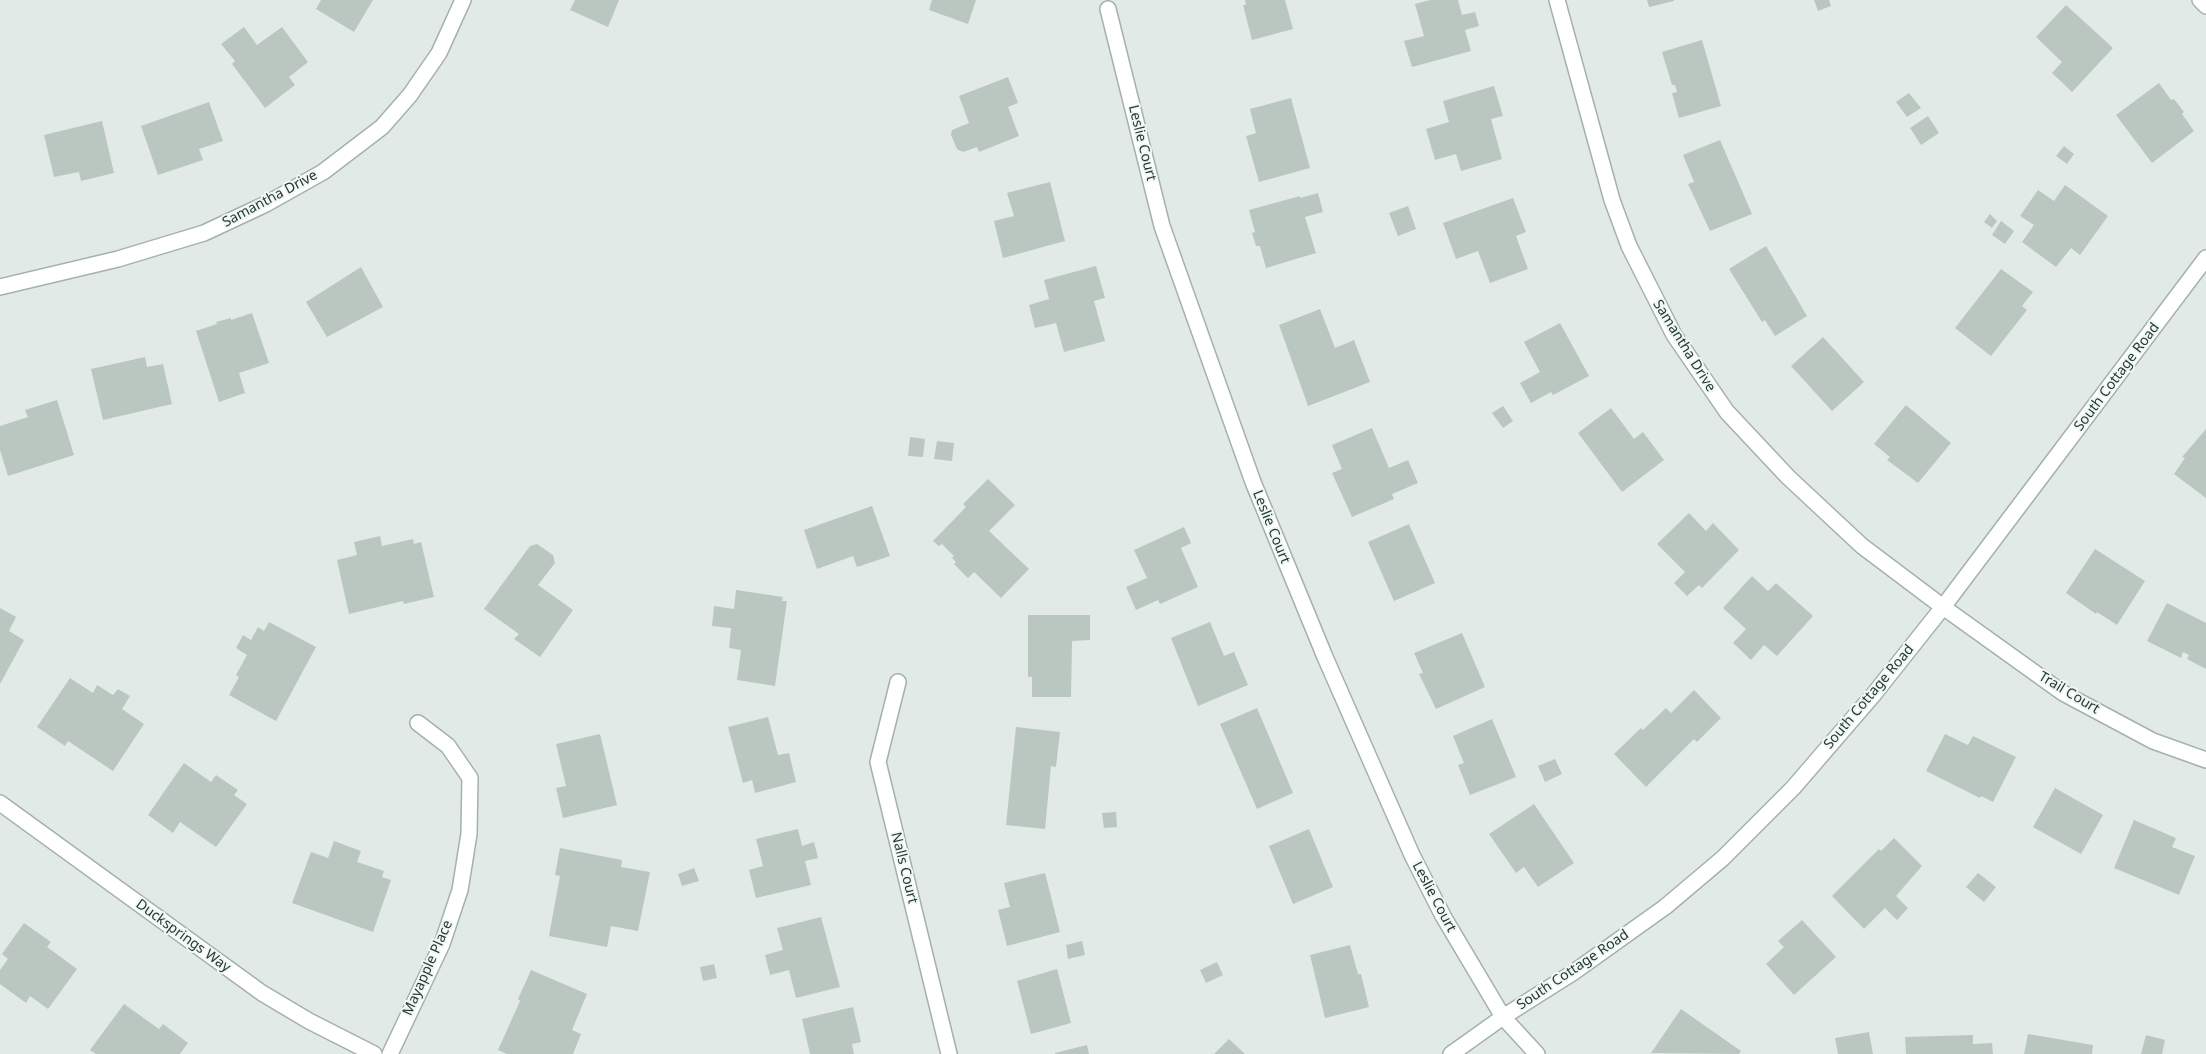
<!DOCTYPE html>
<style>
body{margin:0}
canvas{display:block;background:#e1eae6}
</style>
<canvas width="2206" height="1054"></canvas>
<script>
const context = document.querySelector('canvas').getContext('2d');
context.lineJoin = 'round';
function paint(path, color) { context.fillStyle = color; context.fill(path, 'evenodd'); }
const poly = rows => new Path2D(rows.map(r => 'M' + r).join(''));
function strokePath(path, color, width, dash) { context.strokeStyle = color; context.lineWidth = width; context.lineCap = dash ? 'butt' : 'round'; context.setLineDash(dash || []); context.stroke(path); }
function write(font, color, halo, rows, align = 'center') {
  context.font = font + ' "Noto Sans",sans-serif'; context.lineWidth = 4; context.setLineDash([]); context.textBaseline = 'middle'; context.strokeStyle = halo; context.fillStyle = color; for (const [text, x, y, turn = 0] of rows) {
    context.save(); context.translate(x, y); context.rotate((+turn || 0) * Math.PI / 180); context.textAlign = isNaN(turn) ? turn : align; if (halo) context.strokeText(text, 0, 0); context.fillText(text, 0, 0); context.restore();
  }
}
paint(poly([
 [321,0,373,0,354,32,316,9],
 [575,0,619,0,608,27,570,10],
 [932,0,976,0,968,24,929,10],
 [1245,0,1285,0,1293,29,1252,40,1243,5,1246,5],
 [1430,0,1458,0,1462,15,1475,12,1479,26,1465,30,1471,51,1412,67,1404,41,1424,36,1415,4],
 [1647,0,1674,0,1674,1,1649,7],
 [1814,0,1829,0,1831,6,1818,11],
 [2066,5,2113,48,2072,92,2052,73,2062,62,2036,37],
 [244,27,257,45,282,27,308,62,289,77,295,85,265,108,232,64,235,61,221,44],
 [1702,40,1721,106,1679,118,1672,93,1677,92,1675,85,1672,85,1662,52],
 [1008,77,1018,103,1008,107,1019,136,979,152,977,147,963,152,957,149,951,135,952,130,969,123,959,96],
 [2159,83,2171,100,2174,99,2184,112,2182,114,2194,131,2152,163,2116,115],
 [1494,86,1503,116,1491,119,1502,159,1461,171,1456,154,1435,160,1426,129,1449,122,1443,101],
 [1909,93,1921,108,1907,117,1896,102],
 [1291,98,1310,168,1259,182,1246,136,1256,133,1250,109],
 [209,102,223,141,199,149,203,160,158,175,141,126],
 [1928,116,1939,133,1921,145,1910,128],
 [102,121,114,173,81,181,79,172,54,177,44,135],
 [1720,140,1752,214,1710,231,1688,184,1694,182,1683,155],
 [2064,146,2074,154,2067,164,2056,156],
 [1050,182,1065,241,1003,258,994,221,1014,216,1007,193],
 [2065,185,2108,216,2080,255,2071,248,2056,267,2022,242,2034,225,2020,216,2038,190,2054,201],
 [1318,193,1323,212,1305,217,1316,253,1266,268,1260,246,1256,246,1252,233,1255,232,1249,210,1300,196,1300,198],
 [1513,198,1526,232,1516,236,1528,269,1490,283,1478,251,1456,259,1443,223],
 [1408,206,1416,229,1398,236,1389,213],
 [1990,214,1997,221,1992,228,1984,222],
 [2001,221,2014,231,2005,244,1992,235],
 [1766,246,1807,316,1775,336,1765,320,1762,322,1729,269],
 [1096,266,1105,298,1094,301,1105,341,1064,352,1056,323,1035,328,1029,305,1049,299,1044,280],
 [361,267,383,307,327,337,306,302],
 [2001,269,2033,292,2022,306,2027,310,1991,356,1955,328],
 [1320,309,1335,348,1354,340,1370,382,1308,406,1279,325],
 [252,313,269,363,239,373,245,393,219,402,196,331,217,324,216,322,231,318,231,320],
 [1560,323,1589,376,1553,395,1551,392,1531,403,1520,383,1540,372,1524,342],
 [1823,337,1864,382,1832,411,1791,366],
 [145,357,147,367,163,364,172,404,103,420,91,369],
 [57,400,74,455,8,476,0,450,0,426,28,417,25,410],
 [1906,405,1951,443,1918,483,1887,460,1890,457,1874,444],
 [1503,406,1513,421,1503,428,1492,413],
 [1611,408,1634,439,1643,432,1664,460,1622,492,1578,433],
 [1372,428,1389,468,1408,460,1418,483,1392,494,1394,499,1352,517,1332,473,1342,469,1332,445],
 [2206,429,2206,498,2174,474,2185,458,2182,457],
 [910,437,925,439,923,457,908,456],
 [937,441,954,443,952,461,934,459],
 [988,479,1015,505,989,531,1029,569,1001,598,974,572,968,578,954,564,956,562,952,558,954,556,942,544,939,546,933,541,966,507,963,504],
 [872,506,890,556,857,567,853,556,817,569,804,530],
 [1689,513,1706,531,1713,523,1739,550,1702,588,1699,585,1687,596,1674,583,1685,572,1657,544],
 [1409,524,1435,583,1394,601,1368,542],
 [1184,527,1191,543,1181,548,1198,587,1160,604,1158,600,1136,610,1126,587,1147,578,1134,550],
 [380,536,382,546,413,539,414,544,421,542,434,597,404,604,403,601,349,614,337,560,357,555,354,542],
 [537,544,553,555,555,563,538,585,573,610,540,657,514,639,519,634,484,609,530,546],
 [2095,549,2145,581,2117,625,2097,612,2096,614,2066,593],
 [1752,576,1768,591,1776,583,1813,616,1777,656,1764,645,1751,660,1733,643,1746,629,1723,608],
 [736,590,783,597,782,601,787,601,775,686,737,680,741,650,729,648,731,628,712,626,714,606,734,609],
 [2167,603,2206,623,2206,669,2187,659,2189,655,2183,652,2181,658,2147,641],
 [0,608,16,617,9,631,24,640,0,684],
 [1028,615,1090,615,1090,640,1072,641,1071,697,1032,697,1032,677,1028,677],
 [269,622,316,647,276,721,229,695,239,677,236,675,247,655,236,648,243,635,251,640,258,627,264,631],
 [1210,622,1224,656,1234,652,1248,685,1198,706,1171,638],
 [1462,633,1485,687,1436,709,1419,674,1423,673,1414,653],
 [70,678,93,693,97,685,113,695,118,689,130,696,122,709,144,724,113,771,68,741,65,746,37,727],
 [1694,690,1721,718,1697,742,1694,739,1646,787,1614,754,1641,728,1643,730,1666,708,1671,713],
 [1257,708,1293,793,1257,809,1220,724],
 [768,717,778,755,789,753,796,782,755,793,752,780,743,783,728,727],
 [1492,719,1516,777,1470,795,1458,765,1464,763,1453,736],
 [1016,727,1060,732,1056,767,1051,766,1045,829,1006,825],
 [600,734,617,805,563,818,556,788,566,786,556,744],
 [1945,734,1968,745,1973,736,2016,757,1993,802,1981,796,1980,798,1926,771],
 [1555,759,1562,774,1545,782,1538,766],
 [184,763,211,782,216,775,238,790,234,795,247,804,216,847,180,822,173,833,148,815],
 [2055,788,2103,815,2081,854,2033,827],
 [1534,804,1574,863,1538,887,1524,867,1516,873,1489,834],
 [1116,812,1117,827,1104,828,1102,813],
 [2134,820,2176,838,2172,847,2195,856,2179,895,2114,868],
 [798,829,802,846,814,842,818,858,805,861,811,885,756,898,749,870,763,866,756,839],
 [1309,829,1333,887,1293,904,1269,846],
 [1894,838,1922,866,1896,896,1908,908,1897,920,1885,908,1864,929,1832,896,1879,849,1881,851],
 [334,841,361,851,357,862,384,871,382,877,391,880,373,932,292,903,311,852,328,858],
 [560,848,622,860,621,867,650,872,638,931,611,926,607,947,549,936,560,876,555,875],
 [694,868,699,881,682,886,678,874],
 [1045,873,1060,932,1007,946,998,910,1010,907,1004,883],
 [1978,873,1996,887,1984,902,1966,887],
 [821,917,840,987,796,998,789,970,770,975,765,955,783,950,777,928],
 [1802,920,1836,957,1794,995,1766,964,1784,947,1778,941],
 [24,923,51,942,47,947,77,969,48,1009,30,996,26,1003,0,984,0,970,8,959,2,954],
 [1082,941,1085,955,1068,959,1066,945],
 [1350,945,1358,974,1361,974,1369,1007,1325,1018,1310,955],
 [1217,962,1223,975,1206,983,1200,970],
 [714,964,717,978,703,981,700,967],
 [1057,969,1071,1023,1031,1034,1017,981],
 [531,970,587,994,572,1030,581,1034,573,1054,507,1054,498,1050,520,1001,518,999],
 [124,1004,159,1029,163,1024,188,1043,180,1054,96,1054,90,1050],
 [853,1007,861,1042,852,1044,854,1054,810,1054,802,1019],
 [1681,1009,1741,1051,1739,1054,1651,1053],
 [1869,1032,1873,1054,1838,1054,1835,1038],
 [2028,1034,2093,1045,2092,1054,2024,1054],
 [1973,1035,1973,1044,1992,1043,1993,1054,1906,1054,1905,1037],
 [2146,1035,2165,1040,2162,1054,2141,1054],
 [1229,1039,1245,1054,1214,1054],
 [1087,1045,1089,1054,1055,1054,1055,1053]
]), '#bac7c1');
const minor = poly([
 [1557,0,1612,200,1629,246,1674,335,1727,412,1788,477,1862,546,1943,607,2063,693,2153,741,2206,760],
 [2200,0,2206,6],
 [1108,9,1162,226,1253,482,1325,657,1412,855,1443,916,1503,1017,1537,1054],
 [0,287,118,259,204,233,266,204,323,172,382,127,410,95,439,53,463,0],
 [898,682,878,762,949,1054],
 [0,803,262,993,309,1021,374,1054],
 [390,1054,442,944,460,890,469,834,470,778,448,746,418,723],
 [1451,1054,1503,1017,1574,972,1665,907,1723,858,1793,788,1874,694,1943,607,2206,258]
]);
strokePath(minor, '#a4b1ac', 18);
strokePath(minor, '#fff', 15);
write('14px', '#233932', '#f1f7f4', [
 ["Leslie Court",1142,143,76],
 ["Samantha Drive",270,199,-28],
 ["Samantha Drive",1684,346,58],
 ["South Cottage Road",2117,377,-53],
 ["Leslie Court",1271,527,68],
 ["Trail Court",2069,693,31],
 ["South Cottage Road",1869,697,-50],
 ["Nalls Court",904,868,76],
 ["Leslie Court",1434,897,62],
 ["Ducksprings Way",183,936,36],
 ["Mayapple Place",428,968,-66],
 ["South Cottage Road",1573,970,-34]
]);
</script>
